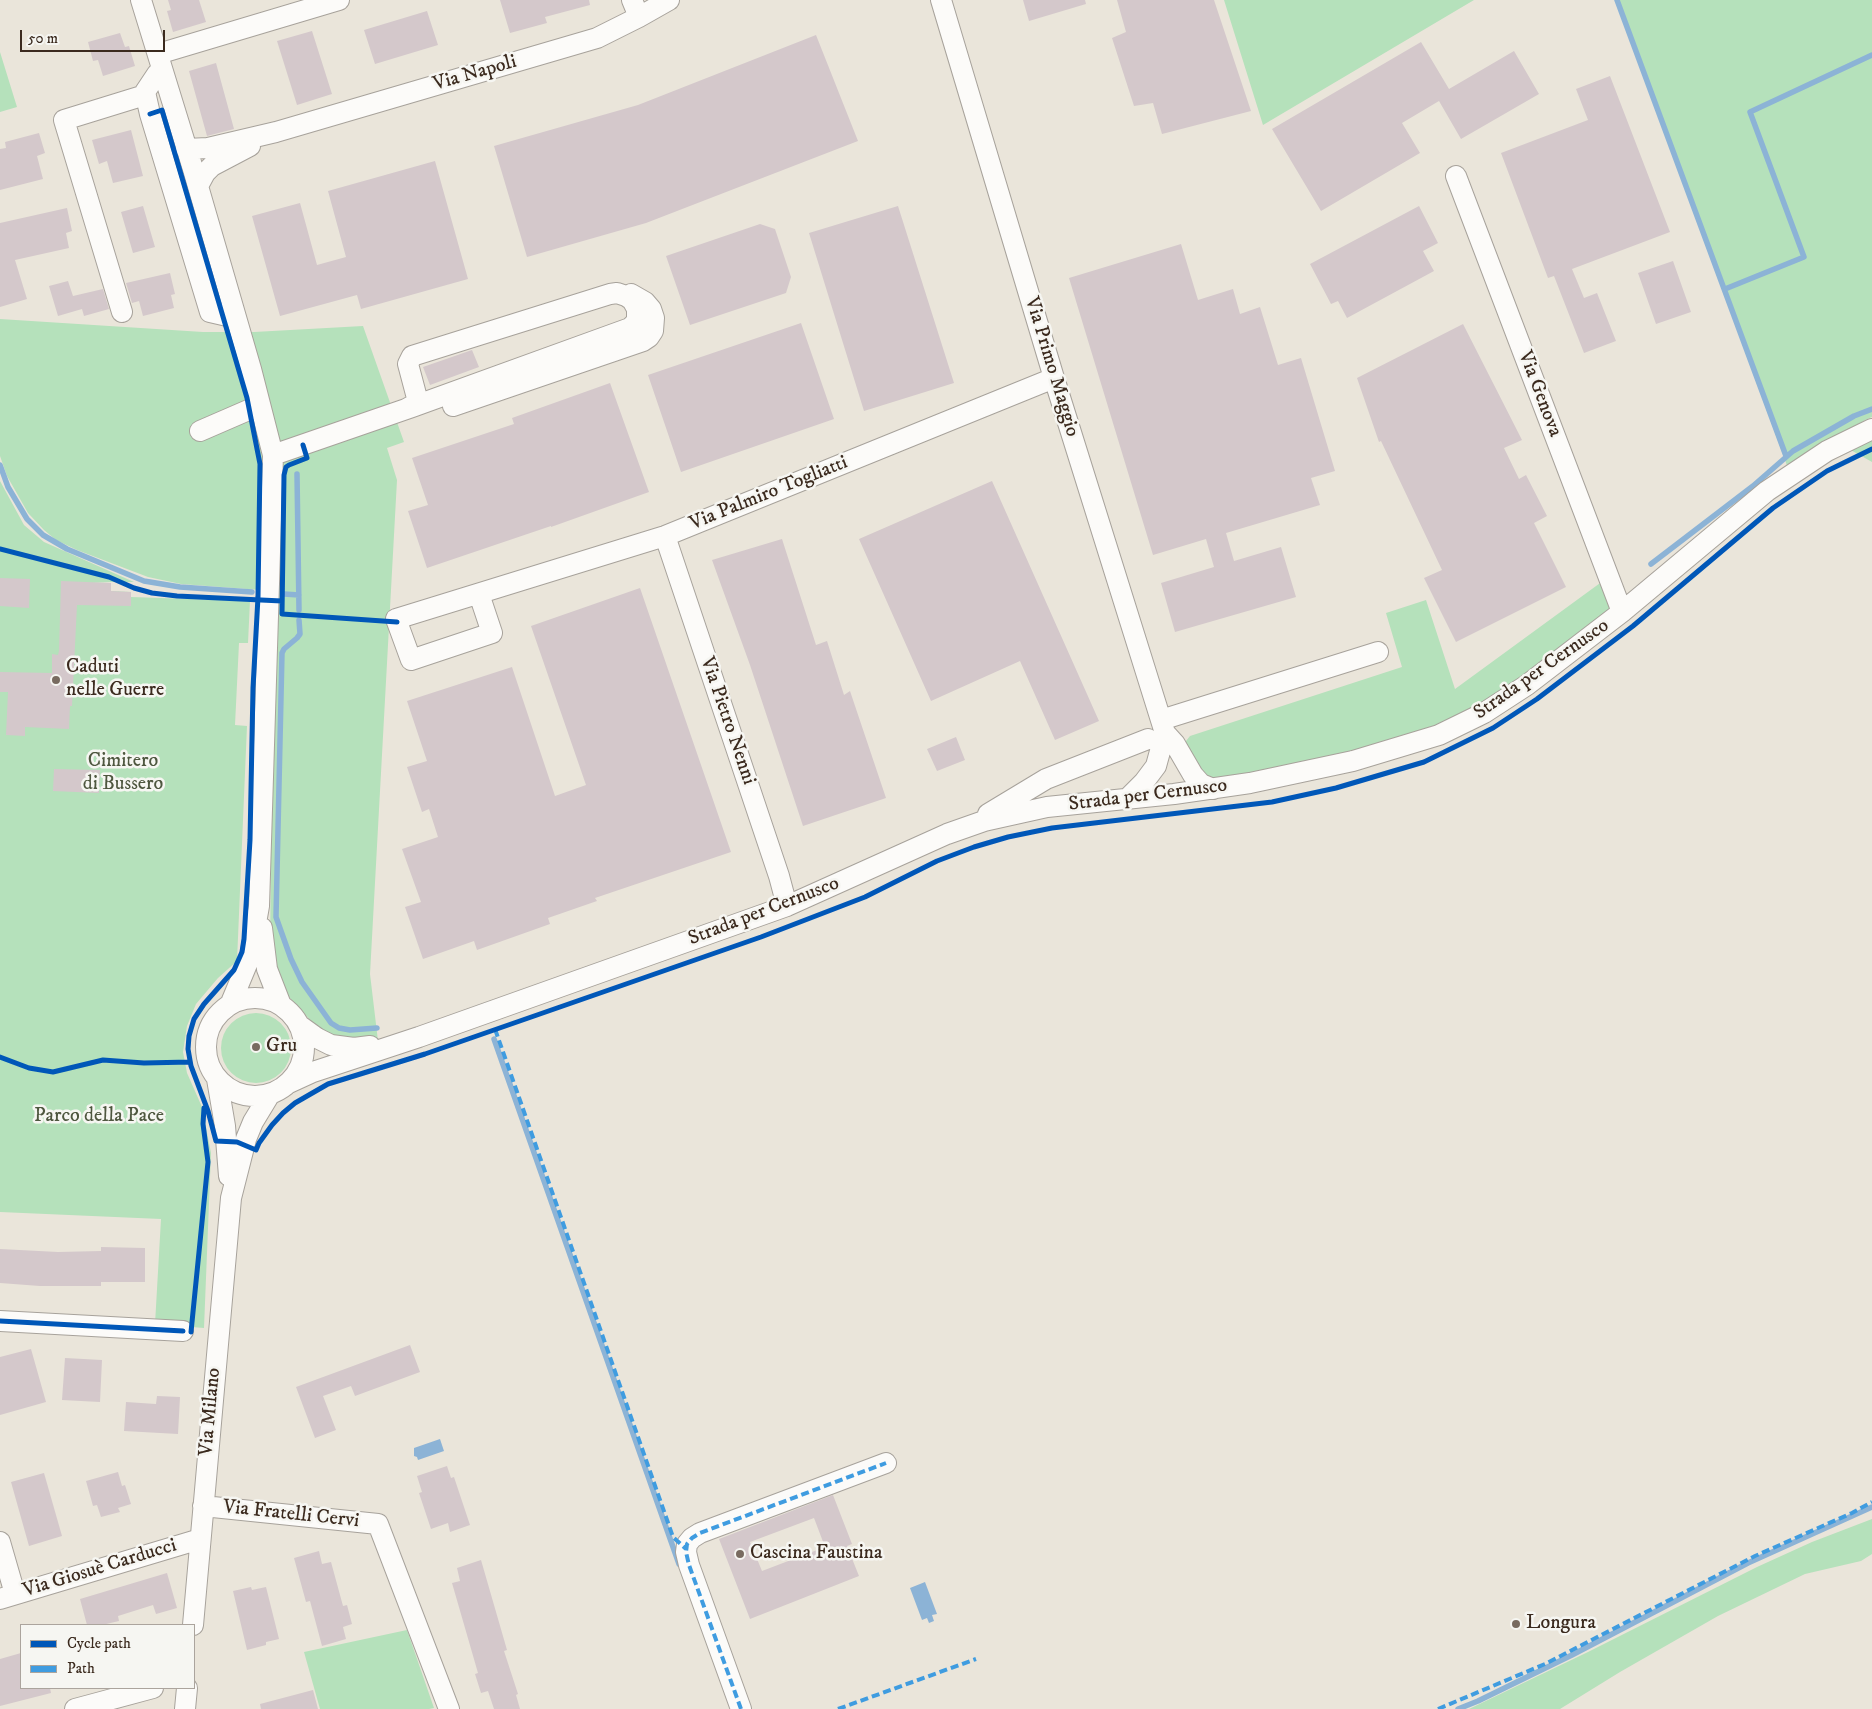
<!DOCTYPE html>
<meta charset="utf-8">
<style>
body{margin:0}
#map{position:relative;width:1872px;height:1709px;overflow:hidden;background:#eae5da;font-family:"IM FELL DW Pica",serif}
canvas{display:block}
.legend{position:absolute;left:20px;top:1624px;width:175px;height:65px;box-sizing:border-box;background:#f6f6f2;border:1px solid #aba49d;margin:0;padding:6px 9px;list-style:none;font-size:15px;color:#3b2a1e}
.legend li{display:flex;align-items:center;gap:10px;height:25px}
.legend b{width:25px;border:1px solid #aba49d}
.scale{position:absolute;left:20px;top:30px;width:145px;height:22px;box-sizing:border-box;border:2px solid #3b2a1e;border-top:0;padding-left:6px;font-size:15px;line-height:18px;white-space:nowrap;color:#3b2a1e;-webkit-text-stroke:4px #f6f6f2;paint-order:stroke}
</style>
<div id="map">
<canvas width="1872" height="1709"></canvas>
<ul class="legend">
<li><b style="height:6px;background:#0057b8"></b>Cycle path</li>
<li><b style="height:6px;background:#3f9ce0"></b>Path</li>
</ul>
<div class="scale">50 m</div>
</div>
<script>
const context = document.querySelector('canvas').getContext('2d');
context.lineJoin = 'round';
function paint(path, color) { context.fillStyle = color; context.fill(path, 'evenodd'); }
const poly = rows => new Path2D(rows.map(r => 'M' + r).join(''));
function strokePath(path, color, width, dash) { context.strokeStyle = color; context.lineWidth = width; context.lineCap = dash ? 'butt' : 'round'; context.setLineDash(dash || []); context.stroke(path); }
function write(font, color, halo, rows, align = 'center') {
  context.font = font + ' "IM FELL DW Pica",serif'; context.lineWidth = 5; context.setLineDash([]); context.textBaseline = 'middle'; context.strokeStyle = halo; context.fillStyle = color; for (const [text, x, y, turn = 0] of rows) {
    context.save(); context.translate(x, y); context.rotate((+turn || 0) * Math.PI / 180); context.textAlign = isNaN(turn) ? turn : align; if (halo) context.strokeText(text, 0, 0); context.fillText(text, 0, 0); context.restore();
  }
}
paint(poly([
 [1224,0,1474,0,1263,125],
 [1616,0,1872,0,1872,417,1865,420,1789,471],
 [0,52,17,107,0,112],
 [0,319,203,332,254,332,363,326,404,442,387,448,397,480,370,974,378,1041,327,1038,288,996,275,973,270,947,274,591,181,584,148,577,77,550,56,540,44,530,28,513,7,476,0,456],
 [1872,431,1872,462,1840,444],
 [0,481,24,525,44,542,134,582,92,582,111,583,111,591,131,592,131,597,250,601,248,643,239,643,235,725,247,726,237,961,218,978,196,1004,187,1026,183,1052,187,1073,202,1107,211,1153,204,1328,155,1324,161,1219,0,1212],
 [1607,578,1620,611,1458,725,1215,788,1184,759,1186,741,1190,736,1402,667,1386,613,1426,600,1455,689],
 '221 1048a35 35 0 1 1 70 0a35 35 0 1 1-70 0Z',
 [1872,1519,1872,1554,1861,1561,1805,1574,1718,1616,1620,1672,1560,1709,1469,1709,1588,1652,1757,1567,1812,1542],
 [407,1630,434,1708,429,1709,320,1709,304,1652]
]), '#b5e1bb');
paint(poly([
 [440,1439,444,1451,418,1460,417,1457,414,1456,414,1448],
 [925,1582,937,1614,932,1615,934,1621,929,1623,927,1618,922,1620,910,1588]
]), '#8cb3d6');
strokePath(poly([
 [1617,0,1786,456],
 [1725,289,1804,257,1750,112,1872,55],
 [0,465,8,487,27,519,43,535,67,549,144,581,180,587,252,592],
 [297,474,299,610],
 [1651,564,1753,486,1793,451,1854,416,1872,409],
 [284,594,299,595],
 [299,620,300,634,297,638,284,649,282,653,276,917,291,959,302,982,331,1023,339,1028,350,1030,377,1028],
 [494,1039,679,1564],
 [1458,1709,1478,1701,1572,1655,1748,1563,1872,1507]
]), '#8cb3d6', 5.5);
paint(poly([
 [168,0,199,0,206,22,173,32,167,11,171,10],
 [500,0,589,0,590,5,545,17,547,23,510,33],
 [1023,0,1085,0,1086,4,1029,21],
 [1117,0,1214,0,1251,111,1162,134,1153,103,1134,106,1112,38,1126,32],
 [427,11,438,45,375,64,364,30],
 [312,31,332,94,297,105,277,41],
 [120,33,125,47,129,46,135,66,103,76,98,60,93,61,88,42],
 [816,35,858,141,646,223,527,257,494,146,638,105],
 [1421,42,1449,89,1514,51,1539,94,1461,139,1439,101,1402,123,1420,153,1321,211,1272,129],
 [216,63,234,129,207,136,189,71],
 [1610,76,1670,232,1572,269,1584,298,1597,293,1616,341,1584,353,1554,276,1548,278,1501,153,1588,120,1576,89],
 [131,130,143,176,113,183,107,161,99,164,92,140],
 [39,133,45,153,37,156,43,179,0,190,0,149,6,148,5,142],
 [435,161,468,279,361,309,357,295,280,316,252,216,300,203,317,265,346,257,328,191],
 [143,206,155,247,133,253,121,212],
 [898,206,954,383,864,411,809,233],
 [1419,206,1438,243,1423,251,1434,271,1347,318,1338,301,1331,304,1310,264],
 [67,208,72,231,66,233,69,248,15,260,27,299,0,307,0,223],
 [760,224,775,229,791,277,786,293,690,325,666,256],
 [1181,244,1198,300,1233,289,1240,314,1260,307,1278,365,1301,358,1335,471,1311,478,1320,505,1226,533,1234,561,1281,547,1296,597,1175,632,1161,583,1214,567,1206,539,1153,555,1069,278],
 [1673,261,1691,312,1656,324,1638,273],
 [170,273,175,294,171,295,174,308,143,316,139,301,132,303,126,283],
 [68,281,73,296,103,289,109,309,84,316,82,309,58,316,49,286],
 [801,323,834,419,681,472,648,375],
 [1463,324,1522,440,1504,448,1519,479,1526,475,1547,516,1534,523,1566,587,1456,642,1424,578,1442,570,1381,441,1379,442,1357,378],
 [472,350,479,367,430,385,423,367],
 [610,383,649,492,551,527,551,526,427,568,408,511,428,505,412,458,514,424,512,418],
 [992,481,1099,721,1055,740,1020,661,931,701,859,539],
 [782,539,816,645,827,641,844,695,850,691,886,798,803,826,750,665,712,560],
 [0,578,30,579,29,608,0,606],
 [61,581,111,583,111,591,131,592,131,606,77,605,72,706,70,706,69,729,25,727,25,736,6,735,8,692,0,692,0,672,52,673,52,654,58,655,59,651],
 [640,588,731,852,595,898,597,901,548,918,550,924,477,950,474,941,423,959,405,907,421,902,402,849,438,837,429,809,422,812,407,767,427,761,407,701,512,667,555,796,586,785,531,626],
 [956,737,965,760,937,771,927,749],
 [54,769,100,770,99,793,53,791],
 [101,1247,145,1248,145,1282,101,1282,101,1286,40,1286,0,1283,0,1249,58,1252,101,1251],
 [410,1345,420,1372,355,1396,351,1386,323,1396,336,1430,315,1438,296,1387],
 [31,1349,46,1402,0,1415,0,1357],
 [65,1358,102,1360,100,1402,62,1400],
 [157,1396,180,1397,178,1434,124,1431,126,1402,156,1404],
 [447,1466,451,1478,454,1477,470,1525,450,1532,448,1523,431,1529,419,1493,422,1492,417,1476],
 [118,1472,122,1486,125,1485,131,1504,118,1508,120,1512,101,1517,97,1505,93,1506,86,1481],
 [44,1473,62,1536,29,1546,11,1482],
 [833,1495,852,1544,847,1546,859,1576,750,1619,719,1539],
 [814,1518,825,1547,762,1571,750,1542],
 [319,1551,322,1564,331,1562,343,1606,347,1605,352,1624,343,1627,346,1639,322,1646,310,1601,306,1602,294,1558],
 [481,1560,507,1650,504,1651,518,1694,516,1695,520,1709,494,1709,488,1691,481,1693,475,1674,478,1673,452,1583,460,1581,457,1568],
 [167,1573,177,1608,156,1614,153,1605,118,1616,119,1621,102,1625,87,1625,80,1599],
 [251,1587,252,1590,266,1587,279,1639,266,1642,266,1645,247,1650,233,1591],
 [21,1653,21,1688,50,1688,51,1693,0,1706,0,1659],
 [313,1690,318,1709,261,1709,260,1704]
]), '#d4c8cb');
const minor = poly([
 [141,0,193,169,251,369,273,455,259,906,250,957,230,1005],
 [632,0,639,17],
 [941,0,1054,378,1165,733,1175,744,1193,775,1201,784,1213,789],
 [158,54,339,0],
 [162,71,157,74,145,92,150,114,210,312,236,318],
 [186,149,208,148,276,132,597,38,639,17,669,0],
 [1456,176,1622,612],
 [198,186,205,173,212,166,250,146],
 [122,312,64,120,145,95],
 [453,406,643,341,649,337,653,331,654,318,651,309,645,302,631,294],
 [200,431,260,405],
 [273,455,412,407,630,328,637,321,637,309,632,300,626,296,617,293,610,294,412,356,408,364,417,398,415,404,406,409],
 [665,536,779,876,787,906],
 [479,594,492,633,411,660,396,619,665,536,1054,378],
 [1161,720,1378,652],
 [1127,799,1144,782,1156,766,1165,733],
 [988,814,1046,779,1148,739],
 [262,928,267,969,281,1005],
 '206 1047a49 49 0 1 1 98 0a49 49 0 1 1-98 0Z',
 [299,1025,317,1038,331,1045,354,1048,370,1046],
 [217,1079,225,1126,229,1176],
 [289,1083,313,1072,419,1037,787,906,947,834,984,821,1047,807,1174,794,1250,783,1353,761,1439,735,1484,713,1527,685,1622,612,1767,491,1827,451,1872,429],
 [0,1321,183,1331],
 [203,1506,378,1524,449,1709],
 [0,1542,15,1594],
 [0,1599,200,1539],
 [193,1625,231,1198,246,1139,253,1122,270,1094],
 [75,1709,153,1688],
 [185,1709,187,1688],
 [741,1709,689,1565,686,1552,687,1544,692,1538,700,1533,886,1463]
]);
strokePath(minor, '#a7a29b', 22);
strokePath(minor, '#fcfbf9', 20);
strokePath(poly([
 [495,1029,673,1537,686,1549],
 [741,1709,689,1565,686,1552,687,1544,692,1538,700,1533,886,1463],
 [838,1709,976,1659],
 [1438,1709,1545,1664,1755,1556,1852,1513,1872,1502]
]), '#3f9ce0', 4, [8, 4]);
strokePath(poly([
 [150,114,162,110,247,398,260,464,258,597,253,688,250,840,244,939,242,952,234,970,204,1004,194,1019,189,1036,188,1049,191,1066,208,1111,216,1141,237,1142,256,1150,259,1143,272,1125,283,1113,295,1103,328,1084,425,1054,761,937,865,897,937,861,974,847,1008,837,1052,828,1272,802,1336,788,1424,762,1493,728,1537,699,1633,626,1773,508,1827,471,1872,449],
 [303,445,307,458,289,465,286,467,284,475,282,614,397,622],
 [0,549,109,577,134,588,152,593,177,596,282,601],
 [0,1057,29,1068,53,1072,103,1060,144,1063,190,1062],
 [0,1321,183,1331],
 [191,1332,208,1162,203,1124,204,1108]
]), '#0057b8', 5);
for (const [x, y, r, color] of [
 [56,680,5,"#786b60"],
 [256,1047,5,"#786b60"],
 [740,1554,5,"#786b60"],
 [1516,1624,5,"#786b60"]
]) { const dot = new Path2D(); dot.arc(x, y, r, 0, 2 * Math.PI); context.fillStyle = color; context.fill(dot); strokePath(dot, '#f6f6f2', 2); }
write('20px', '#3b2a1e', '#f6f6f2', [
 ["Via Napoli",475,74,-16],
 ["Via Primo Maggio",1051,367,73],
 ["Via Genova",1539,394,69],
 ["Via Palmiro Togliatti",769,494,-22],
 ["Strada per Cernusco",1542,670,-35],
 ["Via Pietro Nenni",727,721,71],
 ["Strada per Cernusco",1148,796,-7],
 ["Strada per Cernusco",764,912,-21],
 ["Via Milano",211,1412,-85],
 ["Via Fratelli Cervi",291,1515,6],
 ["Via Giosuè Carducci",100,1569,-17]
]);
write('20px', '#3b2a1e', '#f6f6f2', [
 ["Caduti",66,668],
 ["nelle Guerre",66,691],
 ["Gru",266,1047],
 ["Cascina Faustina",750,1554],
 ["Longura",1526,1624]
], 'left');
write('20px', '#4e573f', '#f6f6f2', [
 ["Cimitero",123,762],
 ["di Bussero",123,785],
 ["Parco della Pace",99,1117]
]);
</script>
